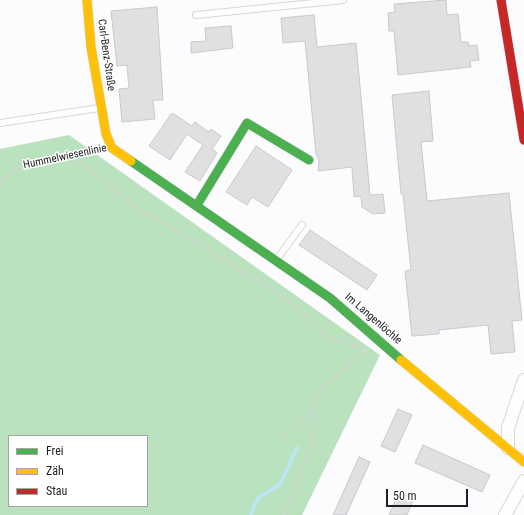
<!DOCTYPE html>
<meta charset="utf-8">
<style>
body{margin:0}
#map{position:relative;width:524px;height:515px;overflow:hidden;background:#fcfbfe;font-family:"Roboto Condensed",sans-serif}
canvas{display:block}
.legend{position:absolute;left:8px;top:435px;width:140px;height:72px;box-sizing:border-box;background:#fff;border:1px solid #a5a5a7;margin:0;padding:5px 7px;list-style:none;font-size:12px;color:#1e1d22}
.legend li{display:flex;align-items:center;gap:8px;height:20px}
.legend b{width:20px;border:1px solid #a5a5a7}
.scale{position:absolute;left:386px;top:489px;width:82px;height:18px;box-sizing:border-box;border:2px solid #1e1d22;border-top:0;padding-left:5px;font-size:12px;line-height:14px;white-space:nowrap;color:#1e1d22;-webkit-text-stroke:3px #fff;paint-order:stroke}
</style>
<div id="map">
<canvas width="524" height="515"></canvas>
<ul class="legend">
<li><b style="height:5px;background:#4caf50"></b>Frei</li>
<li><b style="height:5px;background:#ffc107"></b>Zäh</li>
<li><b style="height:5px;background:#c62828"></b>Stau</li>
</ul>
<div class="scale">50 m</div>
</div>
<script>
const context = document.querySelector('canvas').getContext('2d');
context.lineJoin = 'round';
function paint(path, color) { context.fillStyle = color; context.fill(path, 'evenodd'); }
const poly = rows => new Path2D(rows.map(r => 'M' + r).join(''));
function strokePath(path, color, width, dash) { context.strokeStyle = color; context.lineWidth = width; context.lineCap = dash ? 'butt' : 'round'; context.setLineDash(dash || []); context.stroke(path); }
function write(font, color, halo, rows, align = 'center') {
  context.font = font + ' "Roboto Condensed",sans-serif'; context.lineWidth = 3; context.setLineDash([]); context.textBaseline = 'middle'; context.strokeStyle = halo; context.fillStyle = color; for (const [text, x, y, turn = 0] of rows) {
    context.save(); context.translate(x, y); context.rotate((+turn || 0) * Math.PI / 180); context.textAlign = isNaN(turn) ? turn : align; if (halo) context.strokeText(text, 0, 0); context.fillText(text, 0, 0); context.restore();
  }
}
paint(poly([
 [69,135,380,355,302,515,0,515,0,149],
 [9,436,147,436,147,506,9,506]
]), '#bbe2bf');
strokePath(poly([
 [251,515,258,498,280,484,297,448]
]), '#bce6f8', 3.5);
const building = poly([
 [446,0,447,15,458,14,461,42,468,42,469,46,477,45,479,60,470,61,471,67,398,75,394,31,389,31,388,13,395,12,394,4,446,0],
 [157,7,163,100,153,100,155,119,122,122,119,89,129,88,127,65,117,66,111,11,157,7],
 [314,15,317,47,356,43,370,195,383,194,385,213,373,214,362,207,361,196,354,197,352,167,318,171,319,160,316,154,305,41,283,43,281,18,314,15],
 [231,26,233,48,191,53,191,42,206,41,205,28,231,26],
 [429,91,433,141,421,142,427,201,509,193,522,320,512,321,515,352,491,354,488,325,439,330,439,334,412,336,405,271,411,270,403,194,401,194,392,95,429,91],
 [171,114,174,114,192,126,195,122,209,132,211,129,221,136,212,149,217,153,200,181,185,172,203,145,187,134,170,160,149,146,171,114],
 [256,146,292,170,268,207,252,197,247,205,226,192,256,146],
 [310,230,377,275,367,290,299,245,310,230],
 [398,409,412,415,395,452,381,446,398,409],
 [423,445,490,475,482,492,415,463,423,445],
 [359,457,370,462,346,515,333,515,359,457],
 [399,492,414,498,407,515,389,515,399,492]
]);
paint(building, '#e0dfe2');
strokePath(building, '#c9c8cb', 1);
const lane = poly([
 [196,15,343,0],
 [0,123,99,108],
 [277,259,302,225]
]);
const street = poly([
 [508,448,508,428,524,380],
 [505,515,524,481]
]);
const fast = poly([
 [131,161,330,298,401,360],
 [197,205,247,123,309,160]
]);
const slow = poly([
 [87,0,91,47,106,134,112,148,131,161],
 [401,360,524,462]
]);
const jam = poly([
 [501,0,524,140]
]);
strokePath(lane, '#d8d7da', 8);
strokePath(street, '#d8d7da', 14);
strokePath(fast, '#d8d7da', 10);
strokePath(slow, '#d8d7da', 10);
strokePath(jam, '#d8d7da', 10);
strokePath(poly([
 [68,156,95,174,142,212,176,230,286,299,327,336,365,349],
 [0,183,22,164,98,150],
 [278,443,312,410,322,389,366,350],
 [284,515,309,456,315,416,312,410]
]), '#d5d5d5', 2, [4, 2]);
strokePath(lane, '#fffeff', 6);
strokePath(street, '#fffeff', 12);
strokePath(fast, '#4caf50', 9);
strokePath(slow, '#ffc107', 9);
strokePath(jam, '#c62828', 9);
write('11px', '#1e1d22', '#fff', [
 ["Carl-Benz-Straße",106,55,82],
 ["Hummelwiesenlinie",65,157,-12],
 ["Im Langenlöchle",373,319,41]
]);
</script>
